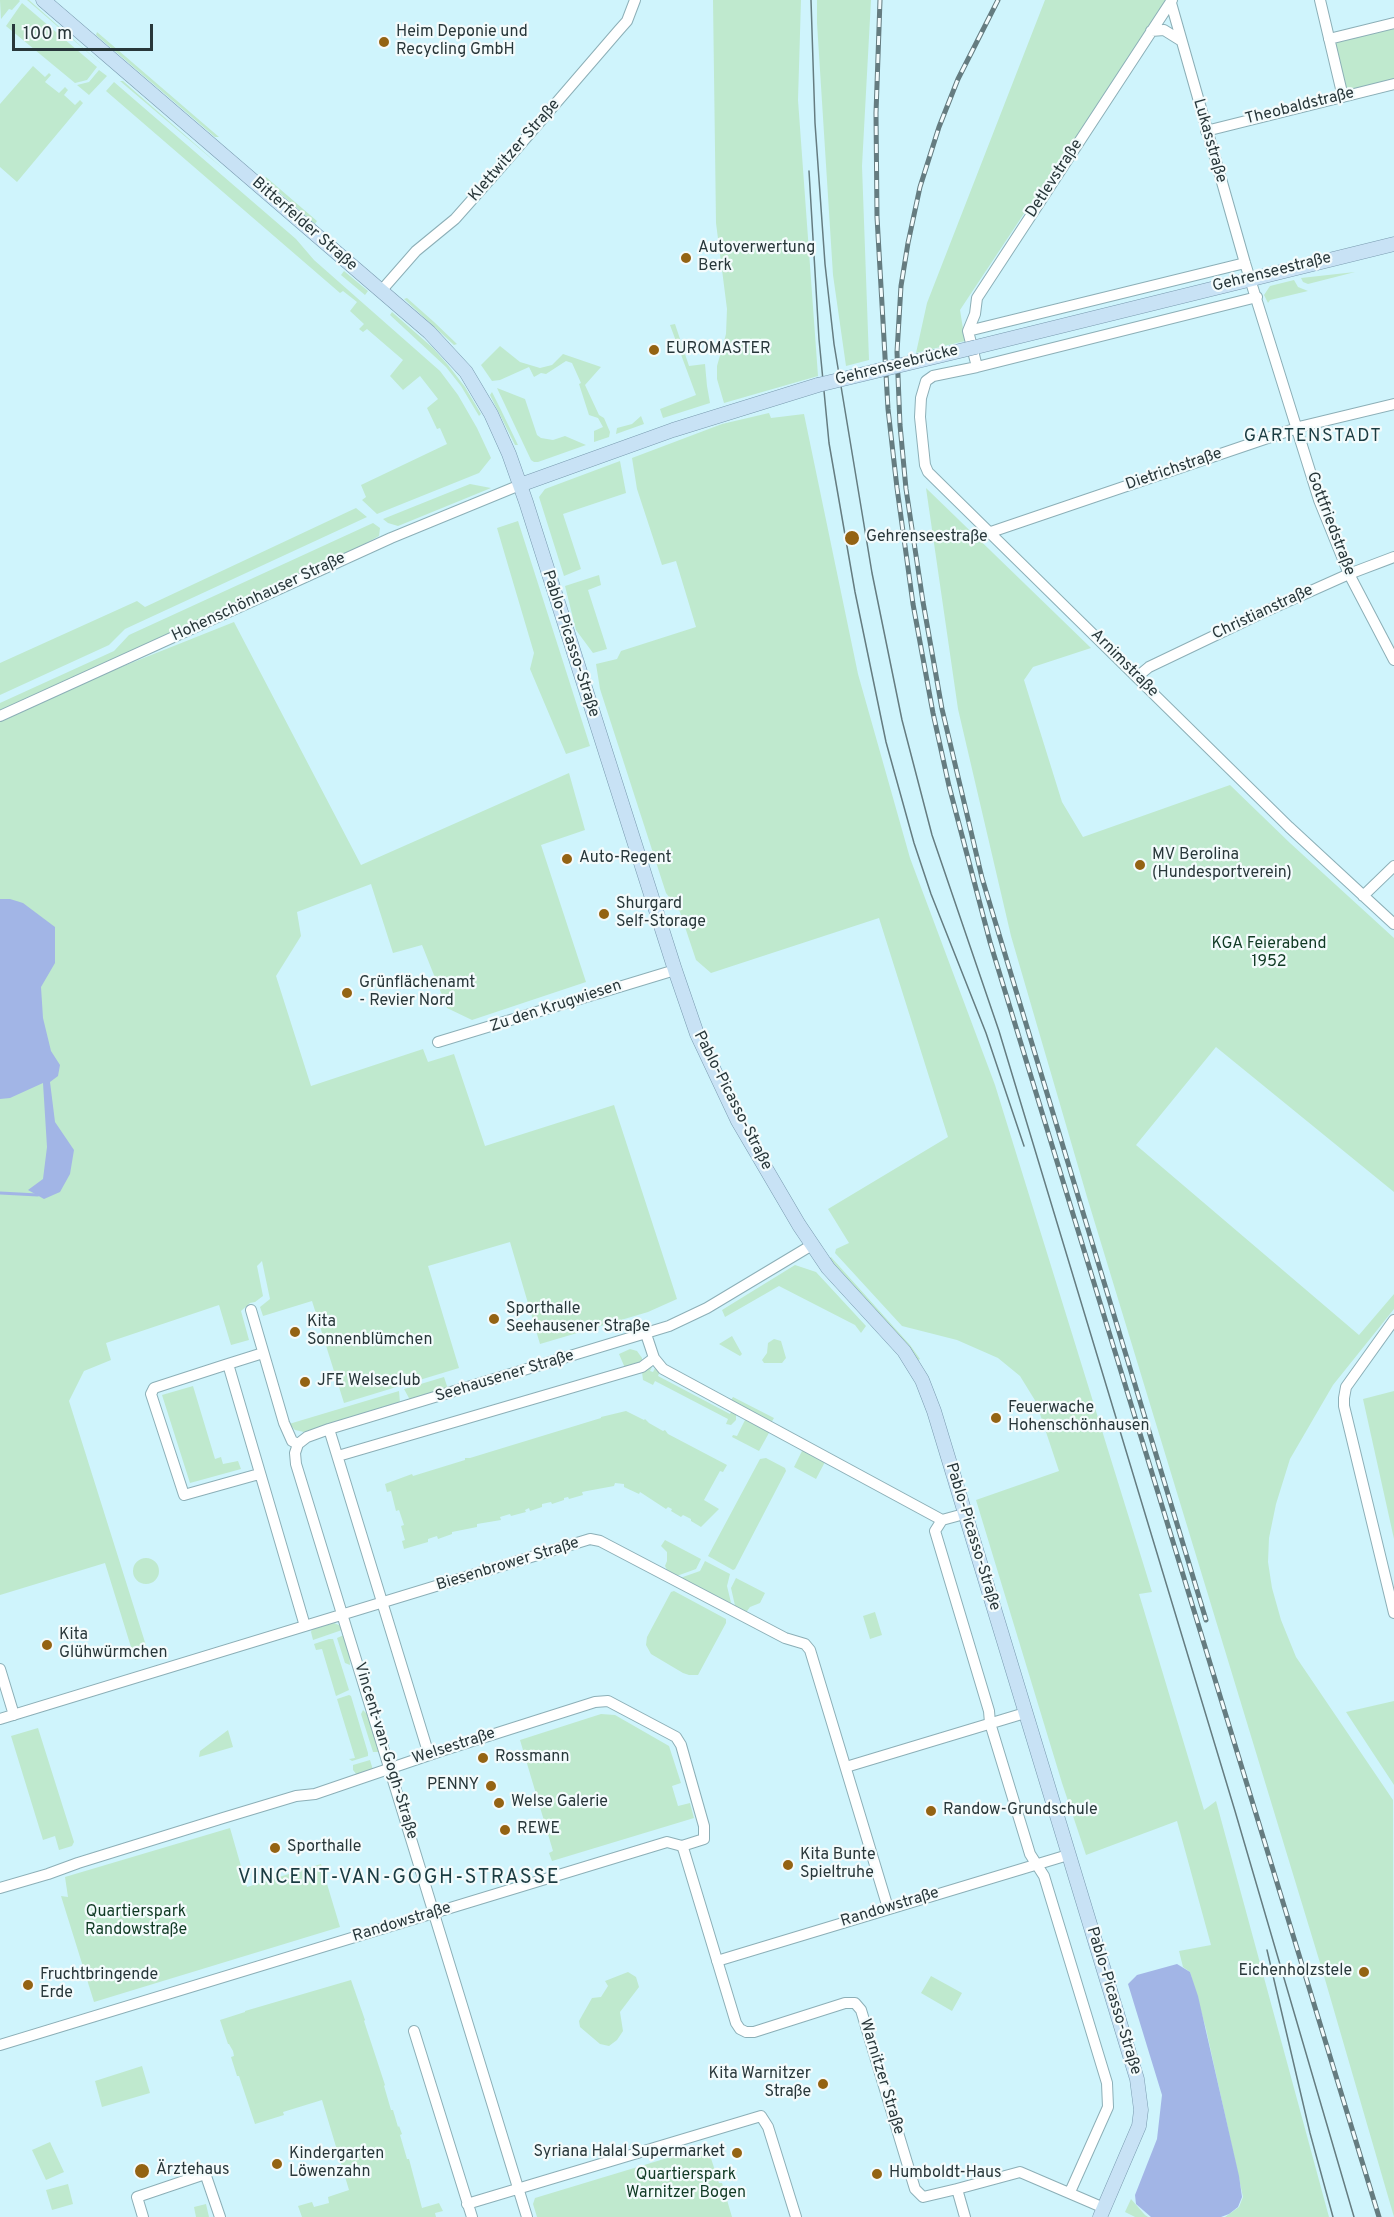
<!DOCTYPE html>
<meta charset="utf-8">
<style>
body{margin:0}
#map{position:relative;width:1394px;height:2217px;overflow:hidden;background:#cff4fc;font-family:Overpass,sans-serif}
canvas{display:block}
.scale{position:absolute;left:12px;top:24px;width:141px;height:27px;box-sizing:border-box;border:3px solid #28373a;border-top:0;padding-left:8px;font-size:18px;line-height:21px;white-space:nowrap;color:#28373a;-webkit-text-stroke:4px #f3fbfc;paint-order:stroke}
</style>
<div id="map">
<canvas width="1394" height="2217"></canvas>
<div class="scale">100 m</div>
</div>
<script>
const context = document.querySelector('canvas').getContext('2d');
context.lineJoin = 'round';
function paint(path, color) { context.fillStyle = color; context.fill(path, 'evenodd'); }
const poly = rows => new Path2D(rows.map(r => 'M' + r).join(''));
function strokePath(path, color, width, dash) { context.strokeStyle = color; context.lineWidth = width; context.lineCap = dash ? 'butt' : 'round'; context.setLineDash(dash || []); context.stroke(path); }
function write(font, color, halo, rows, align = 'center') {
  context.font = font + ' Overpass,sans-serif'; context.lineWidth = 4.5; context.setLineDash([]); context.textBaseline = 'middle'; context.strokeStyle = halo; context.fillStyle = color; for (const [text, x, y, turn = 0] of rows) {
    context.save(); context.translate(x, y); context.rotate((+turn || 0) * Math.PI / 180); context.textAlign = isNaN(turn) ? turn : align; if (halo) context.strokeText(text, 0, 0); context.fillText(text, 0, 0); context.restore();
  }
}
paint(poly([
 [0,0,19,0,20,1,12,10,9,9,1,19],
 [27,0,29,0,108,70],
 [713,0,801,0,798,100,818,376,724,403,717,379,717,366,726,334,727,309,716,223],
 [817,0,871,0,862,166,869,360,846,366,833,275,817,23],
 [1045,0,1169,0,1132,61,1023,215,960,310,965,341,916,353,927,303],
 [22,3,97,67,87,80,75,83,6,26],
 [1394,26,1394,81,1344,93,1333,45,1337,39],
 [97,32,219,137,215,137,96,35],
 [33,66,45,77,49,73,51,75,45,82,59,93,65,87,68,90,64,95,75,105,80,100,83,103,17,182,0,167,0,104],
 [99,70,107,76,89,95,77,85,89,82],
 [120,81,123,81,227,172],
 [114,82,296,239,314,260,440,371,458,395,477,428,491,458,479,473,377,514,362,500,366,497,361,485,447,444,440,428,437,429,427,408,438,399,420,376,403,390,390,376,403,360,367,329,363,332,359,329,364,324,350,311,357,302,343,291,340,293,106,91],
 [266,177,317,221,315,224,264,179],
 [344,271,368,291,365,295,341,275],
 [1355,272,1308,284,1303,282,1301,278],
 [1294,280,1298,287,1308,291,1270,300,1268,303,1264,295,1270,286],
 [407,298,434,322,457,344,454,345,404,299],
 [392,312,433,348,448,365,465,387,481,414,479,416,461,386,446,367,390,315],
 [675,324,689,366,705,364,707,386,710,403,663,418,660,409,696,395,670,325],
 [500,346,520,362,540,368,552,365,563,354,601,367,585,385,599,415,604,418,610,432,609,437,594,442,594,431,603,427,598,418,589,415,579,384,581,383,572,363,566,361,546,374,541,373,534,377,529,367,500,380,492,381,481,365],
 [497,388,525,399,537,435,541,438,553,440,565,436,586,445,538,462,534,462,531,460],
 [492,392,501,410,518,445,515,445,490,395],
 [769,413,771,418,804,414,858,674,910,858,995,1085,1152,1592,1139,1594,1204,1810,1216,1801,1329,2217,1225,2217,1239,2207,1243,2197,1206,2029,1190,1972,1183,1967,1179,1951,1211,1945,1177,1821,1086,1855,1062,1783,976,1500,1059,1471,1036,1402,1020,1376,998,1358,957,1340,902,1326,835,1253,836,1249,849,1243,828,1209,948,1137,879,918,711,973,696,960,680,912,666,893,600,689,596,664,617,659,621,651,696,627,676,561,662,565,637,489,632,458,722,424],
 [641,416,644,424,616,434,617,428,632,424],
 [620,461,626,493,563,514,581,569,564,576,539,497,545,489],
 [470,484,491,488,398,526,388,523,383,519],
 [926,488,1091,648,1033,667,1024,680,1062,802,1083,837,1230,785,1290,843,1394,938,1394,1192,1216,1047,1136,1145,1359,1335,1394,1294,1394,1309,1333,1385,1290,1459,1276,1504,1269,1538,1268,1562,1272,1588,1281,1620,1296,1657,1393,1800,1394,2217,1324,1976,1087,1197,1011,936,958,709],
 [356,508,367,517,125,629,109,645,0,695,0,663,137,601,145,607],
 [518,521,590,746,566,754,530,669,534,653,497,528],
 [373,523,380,528,379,536,348,553,0,711,0,703,114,651,129,635],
 [599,575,601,585,588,590,607,649,593,653,576,630,565,586],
 [234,622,361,865,569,773,585,830,541,845,586,982,472,1020,447,1008,422,945,393,953,371,884,297,912,301,936,276,976,311,1086,423,1049,428,1062,454,1054,485,1146,614,1105,677,1299,648,1312,540,1344,510,1242,428,1266,459,1368,344,1403,312,1301,263,1316,260,1307,270,1299,262,1261,257,1266,263,1296,255,1302,250,1303,241,1311,249,1340,231,1345,219,1305,106,1343,111,1360,84,1371,69,1401,149,1655,135,1660,105,1563,0,1595,0,722,111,671],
 [831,1257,910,1345,920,1359,917,1361,828,1259],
 [795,1265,816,1272,866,1326,861,1333,855,1325,779,1286,725,1317,722,1310],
 [732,1336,742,1354,740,1356,719,1344],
 [774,1339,781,1341,786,1358,782,1363,764,1363,762,1360,767,1353,768,1343],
 [630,1349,637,1351,642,1358,642,1364,625,1368,619,1354],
 [649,1366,652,1367,650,1371,653,1372,655,1368,660,1371,658,1376,730,1414,732,1410,736,1413,736,1420,731,1425,726,1424,728,1419,655,1381,653,1385,643,1380,642,1372],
 [444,1377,448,1389,410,1400,404,1389],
 [193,1386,215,1459,221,1457,223,1464,238,1461,241,1469,190,1483,162,1395],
 [399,1391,400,1403,304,1432,295,1430,289,1424],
 [1394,1391,1394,1539,1363,1399],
 [733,1397,774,1418,771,1423,730,1402],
 [626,1411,644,1420,645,1419,649,1423,663,1431,665,1430,668,1434,727,1465,723,1472,720,1471,704,1500,719,1509,701,1527,691,1521,691,1519,683,1515,681,1517,671,1511,672,1509,668,1507,666,1509,640,1492,639,1494,624,1487,624,1484,615,1483,614,1486,587,1491,582,1492,583,1495,569,1499,568,1497,564,1498,564,1500,552,1504,551,1502,542,1504,542,1507,530,1511,529,1508,525,1510,526,1512,511,1516,510,1514,500,1517,501,1520,477,1524,477,1527,452,1532,452,1534,438,1539,437,1536,428,1539,428,1542,404,1549,402,1541,405,1540,401,1526,404,1525,399,1510,396,1511,391,1491,387,1492,385,1484,412,1474,413,1476,465,1460,465,1458,470,1458,601,1418,601,1417],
 [746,1418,770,1431,759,1451,732,1437,733,1435,737,1436],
 [803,1449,826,1460,816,1479,794,1467],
 [766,1458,785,1468,786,1471,735,1569,733,1570,708,1556,760,1459],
 [665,1540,701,1559,696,1569,674,1577,669,1574,665,1566,667,1561,667,1552,661,1546],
 '133 1571a13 13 0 1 1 26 0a13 13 0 1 1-26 0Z',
 [705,1561,730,1574,727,1586,732,1607,680,1578,700,1571],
 [736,1578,765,1593,760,1603,750,1607,745,1614,736,1610,731,1588],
 [674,1591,726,1619,726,1623,698,1675,689,1675,683,1673,651,1654,646,1645,647,1637,671,1592],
 [875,1612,882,1635,870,1639,863,1616],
 [334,1623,339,1625,342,1630,313,1640,311,1632,312,1629],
 [344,1635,349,1652,350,1665,345,1663,337,1638],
 [329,1639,333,1639,349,1690,336,1696,322,1649,316,1650,314,1644],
 [349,1695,351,1696,368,1753,368,1756,352,1761,349,1759,355,1758,337,1699],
 [1394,1701,1394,1785,1346,1712],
 [363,1710,368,1715,380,1752,373,1752,361,1714],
 [601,1714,615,1715,669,1746,681,1783,672,1786,678,1806,690,1803,694,1818,552,1861,549,1853,553,1851,520,1740],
 [38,1728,74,1842,72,1846,59,1850,55,1836,43,1840,11,1736],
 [228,1730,233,1747,199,1757,200,1751],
 [370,1760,373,1770,357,1775,353,1770,353,1765],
 [230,1828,247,1887,321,1864,340,1927,94,2002,61,1896,68,1897,65,1877],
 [628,1972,636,1977,639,1987,620,2012,623,2031,617,2040,609,2046,600,2044,580,2027,579,2021,592,1998,601,1997,608,1986,605,1981],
 [931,1976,962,1993,952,2011,921,1993],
 [351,1980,365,2020,364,2021,385,2085,384,2086,391,2110,393,2110,398,2127,399,2126,402,2134,400,2135,407,2159,409,2159,422,2208,439,2203,443,2211,435,2213,436,2217,302,2217,298,2206,312,2202,314,2207,329,2203,328,2197,349,2190,322,2100,283,2112,284,2115,255,2124,239,2076,237,2076,231,2057,234,2056,233,2051,229,2044,228,2044,220,2020,245,2012,245,2011],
 [142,2066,150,2093,102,2107,95,2081],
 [50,2142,64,2172,46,2180,32,2150],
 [707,2146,719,2183,722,2183,732,2217,537,2217,533,2204,535,2198],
 [68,2184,73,2204,52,2210,46,2190],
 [1131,2199,1145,2215,1148,2217,1135,2217,1125,2212],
 [206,2204,209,2217,196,2217,194,2207]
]), '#bfe9ce');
paint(poly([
 [0,899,10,899,23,903,55,927,55,963,41,987,43,1018,51,1051,60,1065,58,1076,50,1082,55,1122,74,1150,70,1174,60,1192,44,1199,28,1190,43,1179,47,1147,43,1083,10,1098,0,1099],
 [1177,1964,1190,1972,1198,1996,1239,2176,1242,2197,1238,2207,1229,2214,1221,2217,1151,2217,1136,2204,1135,2195,1157,2139,1162,2095,1128,1984,1137,1975]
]), '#a2b5e6');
strokePath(poly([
 [0,1193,38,1195]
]), '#a2b5e6', 3);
const minor = poly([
 [1320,0,1343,97],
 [1171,3,1245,263,1319,500,1349,574,1394,660],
 [1151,31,1164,30,1180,40],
 [1329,39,1394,23],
 [1206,131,1394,84],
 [381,291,416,251,455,219,501,167,619,30,627,21,635,0],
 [1257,297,977,367,933,376,926,381,921,398,920,417,925,465,928,472,1289,827,1394,924],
 [968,331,1245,263],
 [977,367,968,331,975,314,977,298,1172,0],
 [991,532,1303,426,1394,404],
 [1137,677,1149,667,1264,612,1349,574,1394,557],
 [0,716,391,538,520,485],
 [1363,896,1394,866],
 [438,1042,675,970],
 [251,1310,284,1423,292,1441,298,1444],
 [1394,1320,1346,1387,1344,1398,1344,1406,1394,1613],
 [646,1334,654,1358,663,1369,942,1520,964,1514],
 [263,1353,228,1364,305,1626],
 [228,1364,154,1388,151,1394,184,1495,259,1474],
 [329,1429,429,1755],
 [298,1444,295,1453,296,1464,527,2217],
 [298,1444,307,1437,329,1429,669,1326,707,1308,812,1245],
 [338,1456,642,1367,654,1358],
 [942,1520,935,1531,989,1711,990,1723,1030,1854,1044,1876,1107,2083,1108,2107,1070,2192],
 [0,1669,14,1715],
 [0,1719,590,1539,600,1541,785,1638,805,1644,810,1650,888,1908],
 [846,1767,1025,1713],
 [0,1888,48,1874,78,1863,223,1818,296,1796,315,1794,441,1751,595,1702,608,1701,676,1737,681,1745,704,1826,704,1839,682,1846],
 [717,1961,1068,1855],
 [414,2031,472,2217],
 [0,2045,667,1842,682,1846,684,1851,736,2023,740,2029,746,2032,754,2032,845,2003,855,2003,861,2010,915,2189,923,2197,957,2189],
 [467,2204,761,2116,768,2127,796,2217],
 [143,2217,137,2197,202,2175,206,2176,220,2217],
 [965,2217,957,2189,1020,2172,1104,2208]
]);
const major = poly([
 [43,0,429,332,466,372,491,414,509,454,526,502,675,970,697,1034,738,1121,799,1225,828,1268,904,1351,922,1380,934,1411,1137,2079,1141,2110,1139,2126,1100,2217],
 [976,347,1394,244],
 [520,485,673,430,818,385]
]);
strokePath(minor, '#8cafb7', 12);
strokePath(major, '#799aaf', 15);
strokePath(minor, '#fff', 10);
strokePath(major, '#c8e2f5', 14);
strokePath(poly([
 [811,0,815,123,825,264,834,344,872,573,902,720,932,835,999,1031,1235,1811,1354,2217],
 [809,171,819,339,829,443,855,592,886,742,914,843,931,894,986,1033,1024,1146],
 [1267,1950,1310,2133,1333,2217]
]), '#657c80', 1.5);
const rail = poly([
 [880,0,876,113,877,217,888,409,897,488,913,604,933,713,949,786,990,942,1379,2217],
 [998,0,958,79,939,127,920,187,908,243,901,286,897,352,900,425,906,489,923,602,942,709,982,878,1206,1620]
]);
strokePath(rail, '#657c80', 5);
strokePath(rail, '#f3fbfc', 3, [9]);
const majorBridge = poly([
 [818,385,976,347]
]);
strokePath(majorBridge, '#799aaf', 15, []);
strokePath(majorBridge, '#c8e2f5', 14);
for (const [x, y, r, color] of [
 [384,42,6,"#946313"],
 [686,258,6,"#946313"],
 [654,350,6,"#946313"],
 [852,538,8,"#946313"],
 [567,859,6,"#946313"],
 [1140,865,6,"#946313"],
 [604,914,6,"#946313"],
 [347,993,6,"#946313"],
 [494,1319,6,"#946313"],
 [295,1332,6,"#946313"],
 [305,1382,6,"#946313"],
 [996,1418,6,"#946313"],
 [47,1645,6,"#946313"],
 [483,1758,6,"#946313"],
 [491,1786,6,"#946313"],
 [499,1803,6,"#946313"],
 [931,1811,6,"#946313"],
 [505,1830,6,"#946313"],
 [275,1848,6,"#946313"],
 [788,1865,6,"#946313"],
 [1364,1972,6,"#946313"],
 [28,1985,6,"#946313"],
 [823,2084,6,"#946313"],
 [737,2153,6,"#946313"],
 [277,2164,6,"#946313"],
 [142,2171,8,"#946313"],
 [877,2174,6,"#946313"]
]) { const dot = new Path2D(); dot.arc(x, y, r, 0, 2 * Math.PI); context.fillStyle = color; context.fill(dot); strokePath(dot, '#f3fbfc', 2); }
write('16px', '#28373a', '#f3fbfc', [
 ["Heim Deponie und",396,33],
 ["Recycling GmbH",396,51],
 ["Autoverwertung",698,249],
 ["Berk",698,267],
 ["EUROMASTER",666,350],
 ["Gehrenseestraße",866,538],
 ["MV Berolina",1152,856],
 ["(Hundesportverein)",1152,874],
 ["Auto-Regent",579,859],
 ["Shurgard",616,905],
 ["Self-Storage",616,923],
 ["Grünflächenamt",359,984],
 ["- Revier Nord",359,1002],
 ["Sporthalle",506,1310],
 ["Seehausener Straße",506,1328],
 ["Kita",307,1323],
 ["Sonnenblümchen",307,1341],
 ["JFE Welseclub",317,1382],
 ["Feuerwache",1008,1409],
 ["Hohenschönhausen",1008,1427],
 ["Kita",59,1636],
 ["Glühwürmchen",59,1654],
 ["Rossmann",495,1758],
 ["PENNY",479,1786,"right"],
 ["Welse Galerie",511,1803],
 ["Randow-Grundschule",943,1811],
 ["REWE",517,1830],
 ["Sporthalle",287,1848],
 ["Kita Bunte",800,1856],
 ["Spieltruhe",800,1874],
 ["Eichenholzstele",1352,1972,"right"],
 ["Fruchtbringende",40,1976],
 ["Erde",40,1994],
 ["Kita Warnitzer",811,2075,"right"],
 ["Straße",811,2093,"right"],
 ["Syriana Halal Supermarket",725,2153,"right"],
 ["Kindergarten",289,2155],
 ["Löwenzahn",289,2173],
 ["Ärztehaus",156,2171],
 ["Humboldt-Haus",889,2174]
], 'left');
write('16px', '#28373a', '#f3fbfc', [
 ["Theobaldstraße",1300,107,-14],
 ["Lukasstraße",1209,141,74],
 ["Klettwitzer Straße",515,151,-49],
 ["Detlevstraße",1055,179,-57],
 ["Bitterfelder Straße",304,225,41],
 ["Gehrenseestraße",1272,273,-14],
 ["Gehrenseebrücke",897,366,-14],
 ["Dietrichstraße",1174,470,-19],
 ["Gottfriedstraße",1330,524,69],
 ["Hohenschönhauser Straße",259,598,-25],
 ["Christianstraße",1263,613,-25],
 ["Pablo-Picasso-Straße",570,644,72],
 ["Arnimstraße",1124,664,45],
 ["Zu den Krugwiesen",556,1007,-18],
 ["Pablo-Picasso-Straße",732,1101,63],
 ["Seehausener Straße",505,1377,-17],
 ["Pablo-Picasso-Straße",972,1537,73],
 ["Biesenbrower Straße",508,1565,-17],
 ["Welsestraße",454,1747,-18],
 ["Vincent-van-Gogh-Straße",385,1751,73],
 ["Randowstraße",890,1908,-17],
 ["Randowstraße",402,1923,-17],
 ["Pablo-Picasso-Straße",1113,2001,73],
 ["Warnitzer Straße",881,2077,73]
]);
write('16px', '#103a24', '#f3fbfc', [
 ["KGA Feierabend",1269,945],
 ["1952",1269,963],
 ["Quartierspark",136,1913],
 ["Randowstraße",136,1931],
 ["Quartierspark",686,2176],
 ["Warnitzer Bogen",686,2194]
]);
context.letterSpacing = '1.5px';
write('18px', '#1a3b41', '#f3fbfc', [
 ["GARTENSTADT",1313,437]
]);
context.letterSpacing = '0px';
context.letterSpacing = '1.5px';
write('20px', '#1a3b41', '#f3fbfc', [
 ["VINCENT-VAN-GOGH-STRASSE",399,1879]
]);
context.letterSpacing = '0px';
</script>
